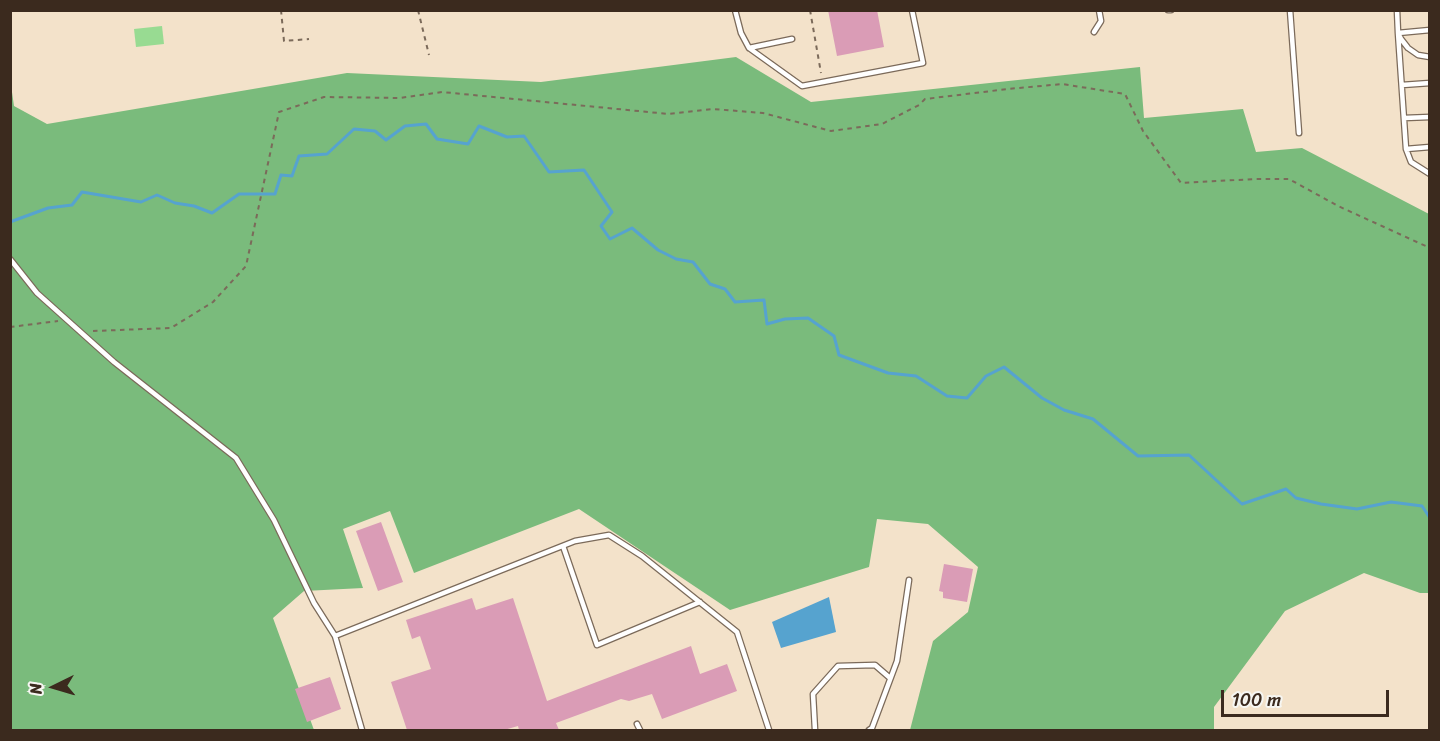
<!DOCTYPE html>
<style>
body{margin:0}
#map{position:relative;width:1440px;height:741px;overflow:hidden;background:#f3e2ca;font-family:Sriracha,sans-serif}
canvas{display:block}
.frame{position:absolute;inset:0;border:12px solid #3b2a1e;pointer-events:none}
.north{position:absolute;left:24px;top:657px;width:60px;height:60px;-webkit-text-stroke:4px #f6f6f2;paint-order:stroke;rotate:265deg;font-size:16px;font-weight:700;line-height:24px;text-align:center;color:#3b2a1e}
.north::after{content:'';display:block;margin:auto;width:21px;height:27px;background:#3b2a1e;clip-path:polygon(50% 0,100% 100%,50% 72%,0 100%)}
.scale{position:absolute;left:1221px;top:690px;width:168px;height:27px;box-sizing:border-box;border:3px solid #3b2a1e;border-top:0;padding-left:8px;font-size:18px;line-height:21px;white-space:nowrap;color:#3b2a1e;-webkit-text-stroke:4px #f6f6f2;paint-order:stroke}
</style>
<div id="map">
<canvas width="1440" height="741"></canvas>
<div class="frame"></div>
<div class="north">N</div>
<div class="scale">100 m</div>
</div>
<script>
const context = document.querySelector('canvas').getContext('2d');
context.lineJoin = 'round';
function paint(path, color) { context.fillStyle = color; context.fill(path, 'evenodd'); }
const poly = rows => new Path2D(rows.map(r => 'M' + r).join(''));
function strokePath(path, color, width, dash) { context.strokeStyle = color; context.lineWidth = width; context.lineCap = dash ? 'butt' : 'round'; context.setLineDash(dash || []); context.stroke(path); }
paint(poly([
 [162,26,164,44,136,47,134,29]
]), '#98db92');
paint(poly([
 [736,57,811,102,1140,67,1144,118,1243,109,1256,152,1302,148,1429,214,1429,593,1420,593,1364,573,1285,611,1214,707,1214,730,910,730,933,641,968,612,978,567,928,524,877,519,869,567,730,610,579,509,414,573,390,511,343,529,363,588,304,591,273,618,314,730,11,730,10,78,14,106,47,124,347,73,541,82]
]), '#7abb7c');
paint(poly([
 [829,597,836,632,781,648,772,622]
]), '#56a3cf');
strokePath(poly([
 [10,222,48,208,72,205,82,192,141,202,157,195,175,203,194,206,212,213,239,194,275,194,281,175,292,176,299,156,327,154,354,129,375,131,386,140,405,126,426,124,437,139,468,144,479,126,507,137,524,136,549,172,584,170,612,212,601,226,610,239,632,228,658,250,676,259,693,262,710,284,725,289,735,302,764,300,767,324,785,319,808,318,834,336,839,355,888,373,916,376,947,396,967,398,986,376,1004,367,1042,398,1064,410,1093,419,1138,456,1189,455,1242,504,1286,489,1296,498,1321,504,1357,509,1391,502,1422,506,1430,518]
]), '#56a3cf', 3);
paint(poly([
 [828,10,877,10,884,47,837,56],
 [381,522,403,582,378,591,356,531],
 [944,564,973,569,967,602,943,598,943,592,939,591],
 [472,598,476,610,513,598,547,701,691,646,700,674,727,664,737,691,662,719,652,694,629,701,621,699,556,723,559,730,519,730,518,726,504,730,407,730,391,682,431,669,420,636,412,639,406,620],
 [330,677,341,709,307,722,295,689]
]), '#da9cb6');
const service = poly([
 [735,10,741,33,749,48,802,86,923,63,912,10],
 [1168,10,1171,10],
 [1290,10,1299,133],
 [1397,10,1398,33,1401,39,1408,48,1418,55,1430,57],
 [1430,30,1398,33,1406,149,1411,162,1430,174],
 [1094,32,1101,21,1099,10],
 [749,48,792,39],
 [1402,85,1430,83],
 [1404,118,1430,117],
 [1406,149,1430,147],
 [10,259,37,293,114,362,236,458,274,520,314,603,335,636],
 [563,546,597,645,700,602],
 [637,724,640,730],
 [362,730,335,636,575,541,609,535,642,556,737,632,769,730],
 [815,730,813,694,838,666,875,665,890,678],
 [869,730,872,728,897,661,909,580]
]);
strokePath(service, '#7b6a5a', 7);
strokePath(poly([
 [281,10,284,41,309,39],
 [418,10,429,55],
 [810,10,821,73],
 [10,327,58,321],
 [93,331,171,328,213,302,246,266,279,112,324,97,400,98,442,92,669,114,713,109,763,113,831,131,882,124,919,105,925,99,1008,89,1062,84,1125,94,1143,131,1181,183,1255,179,1289,179,1338,206,1430,248]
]), '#7b6a5a', 2, [4.5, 4.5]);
strokePath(service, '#fff', 4.5);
</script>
